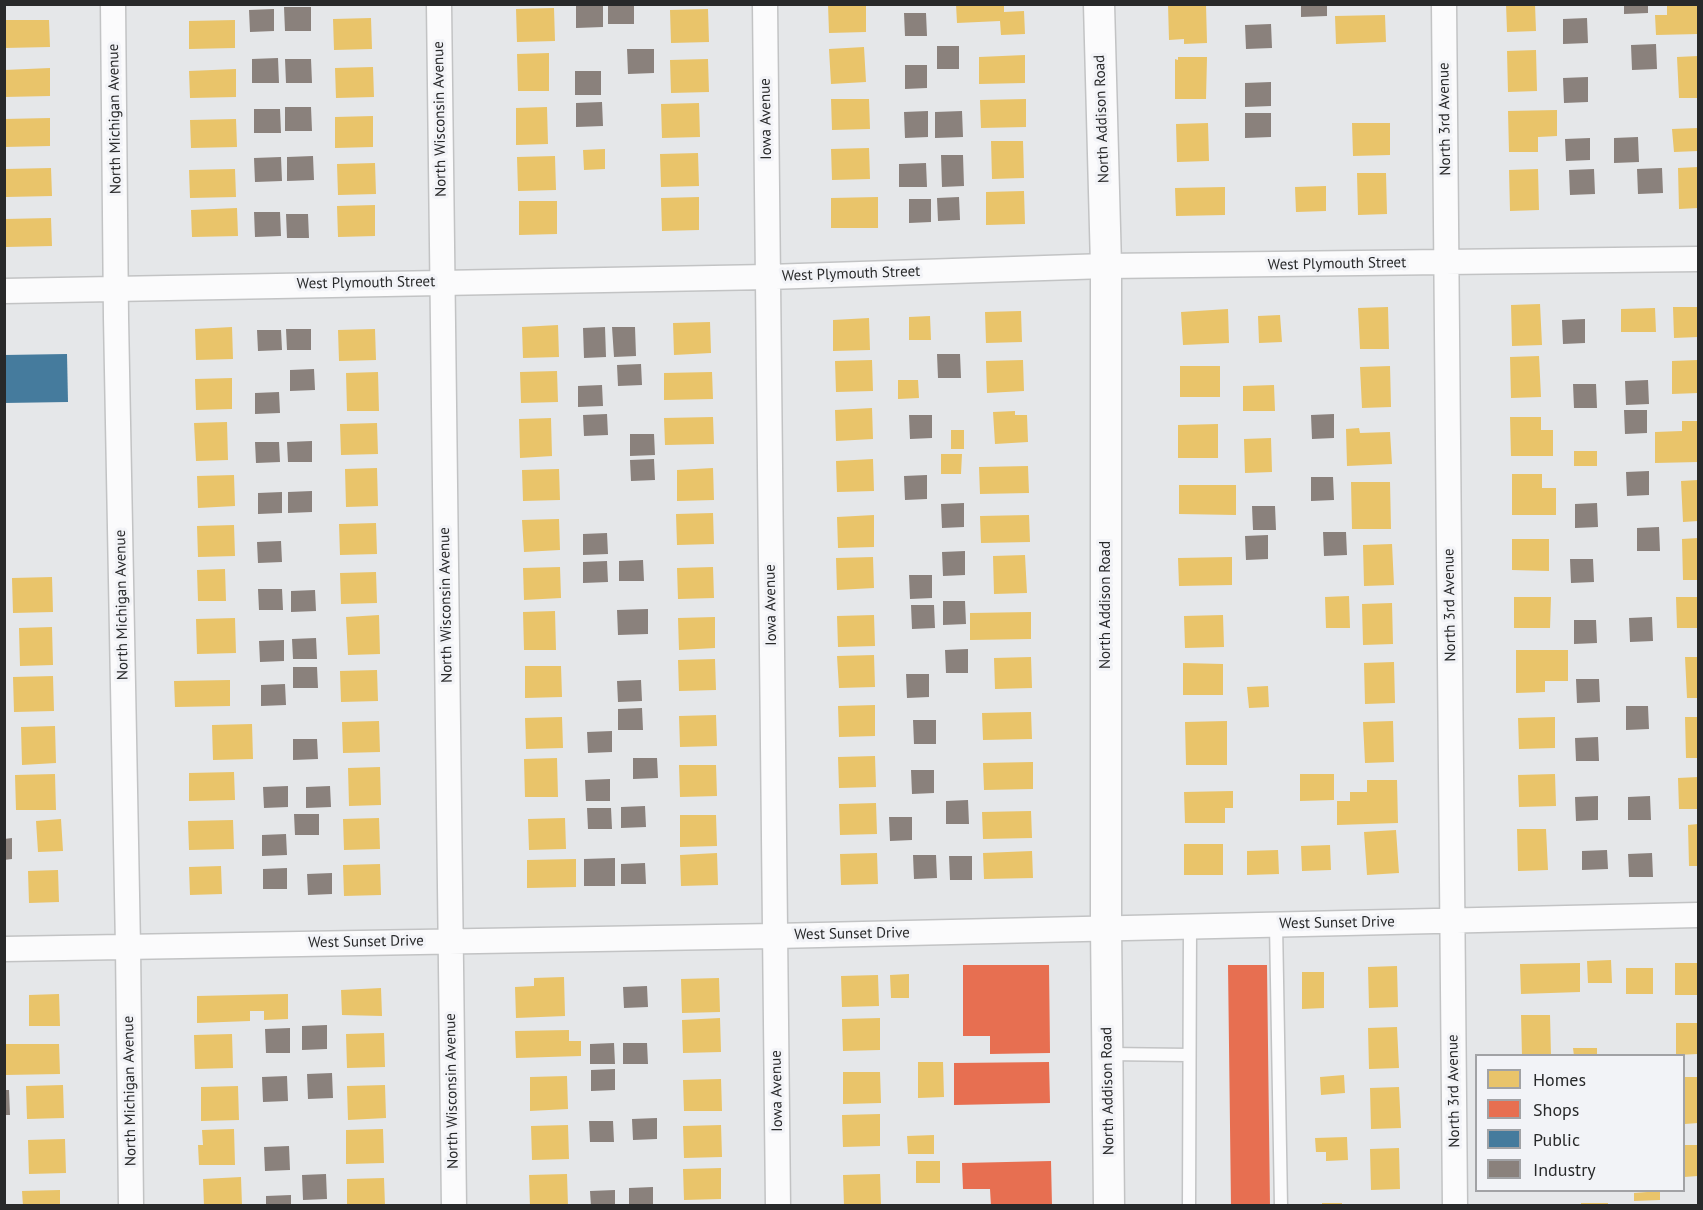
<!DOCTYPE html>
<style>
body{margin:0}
#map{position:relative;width:1703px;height:1210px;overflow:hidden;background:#e5e7e9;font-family:"PT Sans",sans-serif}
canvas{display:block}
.frame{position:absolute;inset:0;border:6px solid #28292a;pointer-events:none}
.legend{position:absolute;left:1475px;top:1054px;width:210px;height:138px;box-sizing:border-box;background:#f2f3f7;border:2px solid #a1a2a5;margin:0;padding:8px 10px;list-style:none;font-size:18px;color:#28292a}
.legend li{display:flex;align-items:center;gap:12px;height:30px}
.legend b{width:30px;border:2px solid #a1a2a5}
</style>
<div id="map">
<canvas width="1703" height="1210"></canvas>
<div class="frame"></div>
<ul class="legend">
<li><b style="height:16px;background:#e9c46a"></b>Homes</li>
<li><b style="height:16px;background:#e76f51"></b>Shops</li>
<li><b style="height:16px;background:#457b9d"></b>Public</li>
<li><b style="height:16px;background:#8a817c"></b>Industry</li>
</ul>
</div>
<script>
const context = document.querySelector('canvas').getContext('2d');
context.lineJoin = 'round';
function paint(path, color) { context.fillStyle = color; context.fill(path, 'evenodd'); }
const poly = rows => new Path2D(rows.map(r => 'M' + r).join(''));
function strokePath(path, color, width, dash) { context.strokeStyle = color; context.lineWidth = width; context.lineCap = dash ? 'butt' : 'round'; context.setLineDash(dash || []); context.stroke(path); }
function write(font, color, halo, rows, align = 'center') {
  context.font = font + ' "PT Sans",sans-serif'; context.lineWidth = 6; context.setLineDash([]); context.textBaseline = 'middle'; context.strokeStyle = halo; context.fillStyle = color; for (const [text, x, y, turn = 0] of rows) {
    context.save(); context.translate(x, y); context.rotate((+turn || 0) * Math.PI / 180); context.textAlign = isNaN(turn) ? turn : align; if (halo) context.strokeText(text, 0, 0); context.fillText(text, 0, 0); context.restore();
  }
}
paint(poly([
 [828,4,866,4,866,32,829,33],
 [956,4,1004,4,1004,12,1024,11,1025,34,1001,35,1000,21,957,23],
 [1168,4,1206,4,1207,43,1184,44,1184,39,1169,40],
 [1506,4,1535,4,1536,31,1507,32],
 [1667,4,1698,4,1698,34,1656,35,1655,15,1667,15],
 [554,8,555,41,517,42,516,9],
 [708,9,709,42,671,43,670,10],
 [1385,15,1386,42,1336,44,1335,16],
 [371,18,372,49,334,50,333,19],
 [4,20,49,20,50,47,4,48],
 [235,20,235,48,189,49,189,21],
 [864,47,866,82,831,84,829,49],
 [1536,50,1537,91,1508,92,1507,51],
 [549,53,549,91,518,91,517,54],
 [1025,55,1025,83,979,84,979,57],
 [1698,56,1698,98,1679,98,1677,57],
 [1178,57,1207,57,1206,99,1175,99,1175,59,1178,60],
 [708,59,709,92,671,93,670,60],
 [373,67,374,97,336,98,335,68],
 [50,68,50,96,4,97,4,70],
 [236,69,236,97,190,98,189,71],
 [831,99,869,99,870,129,832,130],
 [1026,99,1026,127,981,128,980,100],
 [699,103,700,137,662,138,661,104],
 [547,107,548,144,516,145,516,108],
 [1557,110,1557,136,1538,137,1538,152,1509,152,1508,111],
 [373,116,373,147,335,148,335,117],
 [50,118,50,146,4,147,4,119],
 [236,119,237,147,191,148,190,120],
 [1208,123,1209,161,1177,162,1176,124],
 [1352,123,1390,123,1390,155,1353,156],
 [1698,128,1698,151,1674,152,1672,129],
 [991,141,1023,141,1024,178,992,179],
 [869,148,870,179,832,180,831,149],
 [605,149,605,169,584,170,583,150],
 [698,153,699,186,661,187,660,154],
 [555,156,556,190,518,191,517,157],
 [375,163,376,194,338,195,337,164],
 [1698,167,1698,208,1679,209,1678,168],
 [51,168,52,196,6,197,5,169],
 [235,169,236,197,190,198,189,170],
 [1538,169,1539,210,1510,211,1509,170],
 [1357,173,1386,173,1387,214,1358,215],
 [1326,186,1326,211,1296,212,1295,187],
 [1225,187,1225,215,1176,216,1175,188],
 [1024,191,1025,224,986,225,986,192],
 [699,197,699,230,662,231,661,198],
 [878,197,878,228,831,228,831,198],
 [519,201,557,201,557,234,519,235],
 [375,205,375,236,338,237,337,206],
 [237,208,238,236,192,237,191,210],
 [51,218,52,246,6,247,5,219],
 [1540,304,1542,345,1512,346,1511,305],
 [1388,307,1389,349,1360,349,1358,308],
 [1673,307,1698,307,1698,337,1674,338],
 [1655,308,1656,332,1621,332,1621,309],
 [1228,309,1229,343,1183,345,1181,312],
 [1021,311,1022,342,986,343,985,312],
 [1280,315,1282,342,1259,343,1258,316],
 [930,316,931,340,909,340,909,317],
 [869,318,870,350,833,351,833,320],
 [710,322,711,353,674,355,673,323],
 [558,325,559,357,523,358,522,327],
 [232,327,233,359,196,360,195,329],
 [375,329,376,360,339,361,338,330],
 [1539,356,1541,397,1511,398,1510,357],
 [872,360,873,391,836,392,835,361],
 [1023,360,1024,391,987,393,986,361],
 [1698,360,1698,393,1672,394,1672,361],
 [1180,366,1220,366,1220,397,1180,397],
 [1390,366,1391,407,1362,408,1360,367],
 [557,371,558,402,521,403,520,372],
 [378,372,379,411,347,411,346,373],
 [712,372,713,399,664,400,664,373],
 [232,378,232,409,196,410,195,379],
 [898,380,918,380,919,398,898,399],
 [1274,385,1275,411,1243,411,1243,386],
 [872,408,873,439,836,441,835,410],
 [1015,411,1015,415,1027,415,1028,442,995,444,993,412],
 [713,417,714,444,665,445,664,418],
 [1510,417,1541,417,1541,430,1553,430,1553,456,1511,456],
 [551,418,552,456,520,458,519,419],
 [1682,421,1698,421,1698,462,1655,463,1655,432,1682,431],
 [227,422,228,460,196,461,194,423],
 [377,423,378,454,341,455,340,424],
 [1218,424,1218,458,1178,458,1178,425],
 [1359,428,1360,433,1390,432,1392,464,1347,466,1346,429],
 [951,430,964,430,964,449,951,449],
 [1271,438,1272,472,1245,473,1244,439],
 [1574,451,1597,451,1597,466,1574,466],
 [941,454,962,454,961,474,941,474],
 [873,459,874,491,837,492,836,461],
 [1028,466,1029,493,980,494,979,467],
 [377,468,378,506,346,507,345,469],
 [713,468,714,500,677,501,677,470],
 [559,469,560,500,523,501,522,470],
 [1512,474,1542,474,1542,488,1556,488,1556,515,1512,515],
 [234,475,235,506,198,508,197,476],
 [1698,480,1698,521,1683,522,1681,481],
 [1351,482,1390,482,1391,529,1352,529],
 [1179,485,1236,485,1236,515,1179,514],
 [713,513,714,544,677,545,676,514],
 [874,515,874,547,838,548,837,517],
 [1029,515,1030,542,981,543,980,516],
 [559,519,560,550,524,552,522,520],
 [376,523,377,554,340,555,339,524],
 [234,525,235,556,198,557,197,526],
 [1698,538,1698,580,1683,580,1682,539],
 [1512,539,1549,539,1549,571,1512,570],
 [1392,544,1394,585,1364,586,1363,545],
 [1025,555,1027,593,994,594,993,556],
 [873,557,874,588,837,590,836,558],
 [1232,557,1232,585,1179,586,1178,558],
 [560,567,561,598,524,600,523,568],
 [713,567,714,598,678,599,677,568],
 [225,569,226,601,198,601,197,570],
 [376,572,377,603,341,604,340,573],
 [52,577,53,612,13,613,12,578],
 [1349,596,1350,628,1326,628,1325,597],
 [1514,597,1551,597,1550,628,1514,628],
 [1676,597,1698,597,1698,628,1677,628],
 [1392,603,1393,644,1363,645,1362,604],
 [555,611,556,650,524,650,523,612],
 [1031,612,1031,639,970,640,970,613],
 [379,615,380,654,348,655,346,617],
 [874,615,875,646,838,647,837,616],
 [1223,615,1224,647,1185,648,1184,616],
 [715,617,715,648,679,650,678,618],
 [235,618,236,653,197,654,196,619],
 [52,627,53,665,20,666,19,628],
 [1516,650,1568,650,1568,681,1545,681,1545,692,1516,693],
 [874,655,875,687,839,688,837,656],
 [1031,657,1032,688,995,689,994,658],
 [1685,657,1698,657,1698,698,1687,698],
 [715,659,716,690,679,691,678,660],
 [1394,662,1395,703,1365,704,1364,663],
 [1183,663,1223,664,1223,695,1183,695],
 [525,666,561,666,562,697,525,698],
 [377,670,378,701,341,702,340,671],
 [53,676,54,711,14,712,13,677],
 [230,680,230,706,175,707,174,681],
 [1268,686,1269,707,1249,708,1247,687],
 [875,705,875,736,839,737,838,706],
 [1031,712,1032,739,983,740,982,713],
 [716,715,717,746,680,747,679,716],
 [562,717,563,748,526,749,525,718],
 [1555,717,1555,748,1519,749,1518,718],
 [1685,717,1698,717,1698,758,1686,758],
 [379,721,380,752,343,753,342,722],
 [1227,721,1227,765,1186,765,1185,722],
 [1393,721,1394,762,1365,763,1363,722],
 [252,724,253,759,213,760,212,725],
 [55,726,56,763,22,765,21,727],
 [875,756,876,787,839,788,838,757],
 [557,758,558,797,525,797,524,759],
 [1033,762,1033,789,984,790,983,763],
 [679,765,716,765,717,796,680,797],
 [380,767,381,805,349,806,348,768],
 [234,772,235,800,189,801,189,773],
 [55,774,56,810,16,810,15,775],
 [1300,774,1334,774,1334,800,1300,801],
 [1555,774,1556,806,1519,807,1518,775],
 [1698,777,1698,809,1679,809,1678,778],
 [1367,780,1397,780,1398,823,1337,825,1337,801,1350,801,1350,792,1367,792],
 [1233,791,1233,808,1225,808,1225,823,1185,823,1184,792],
 [876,803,877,834,840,835,839,804],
 [1031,811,1032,838,983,839,982,812],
 [680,815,716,815,717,846,680,847],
 [379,818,380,849,344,850,343,819],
 [565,818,566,849,529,850,528,819],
 [61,819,63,851,38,852,36,821],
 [233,820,234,849,189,850,188,821],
 [1698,824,1698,866,1689,866,1688,825],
 [1517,829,1546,829,1548,870,1518,871],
 [1396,830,1399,873,1367,875,1364,832],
 [1184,844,1223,844,1223,875,1184,875],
 [1330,845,1331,870,1302,871,1301,846],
 [1278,850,1279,874,1247,875,1247,851],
 [1032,851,1033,878,984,879,983,853],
 [717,853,718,885,681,886,680,855],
 [877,853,878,884,841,885,840,854],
 [576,859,576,887,527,888,527,860],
 [380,864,381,895,344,896,343,865],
 [221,866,222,894,190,895,189,867],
 [58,870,59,902,29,903,28,871],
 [1611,960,1612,983,1588,983,1587,961],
 [1580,963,1580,992,1521,994,1520,964],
 [1675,963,1698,963,1698,995,1675,995],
 [1397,966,1398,1007,1369,1008,1368,967],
 [1626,968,1653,968,1653,994,1626,994],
 [1302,972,1324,972,1324,1008,1302,1009],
 [909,974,909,998,891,998,890,975],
 [878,975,879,1006,842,1007,841,976],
 [564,977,565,1016,516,1018,515,987,534,986,534,978],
 [719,978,720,1012,682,1013,681,979],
 [381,988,382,1016,342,1015,341,990],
 [59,994,60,1026,29,1026,29,995],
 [288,994,288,1019,264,1020,264,1011,250,1011,250,1021,197,1023,197,996],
 [1521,1015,1550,1015,1551,1056,1522,1056],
 [720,1018,721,1052,683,1053,682,1020],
 [880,1018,880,1050,843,1051,842,1019],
 [1676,1023,1698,1023,1698,1054,1676,1055],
 [1397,1027,1399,1068,1369,1069,1368,1028],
 [569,1030,569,1041,581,1041,581,1056,516,1058,515,1031],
 [384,1033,385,1067,347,1068,346,1034],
 [232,1034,233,1068,195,1069,194,1035],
 [5,1044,59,1044,60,1074,5,1075],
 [1573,1048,1597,1048,1597,1056,1574,1056],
 [918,1062,943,1062,944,1097,918,1098],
 [843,1072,880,1072,881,1103,843,1104],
 [1344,1075,1345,1093,1321,1095,1320,1077],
 [567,1076,568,1109,530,1111,530,1077],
 [1685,1077,1698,1077,1698,1123,1685,1124],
 [721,1079,722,1111,684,1111,683,1080],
 [63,1085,64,1118,27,1119,26,1086],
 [385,1085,386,1118,348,1120,347,1086],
 [238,1086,239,1120,201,1121,201,1087],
 [1399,1087,1401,1128,1371,1129,1370,1088],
 [880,1114,880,1146,843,1147,842,1115],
 [568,1125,569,1159,532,1160,531,1126],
 [721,1125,722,1157,684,1158,683,1126],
 [234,1129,235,1165,199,1165,198,1145,203,1145,202,1130],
 [383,1129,384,1163,346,1164,346,1130],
 [934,1135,934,1154,908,1154,907,1136],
 [1347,1137,1348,1160,1326,1161,1326,1152,1316,1152,1315,1138],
 [65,1139,66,1173,29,1174,28,1140],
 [1684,1145,1698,1145,1698,1176,1684,1177],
 [1399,1148,1400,1189,1371,1190,1370,1149],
 [916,1161,940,1161,940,1183,916,1183],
 [721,1168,721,1199,684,1200,683,1169],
 [567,1174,568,1206,530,1206,529,1175],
 [880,1174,881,1205,844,1206,843,1175],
 [241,1177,242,1206,204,1206,203,1179],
 [384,1178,385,1206,347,1206,347,1179],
 [60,1190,60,1206,23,1206,22,1191],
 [1660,1191,1660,1200,1634,1201,1634,1193],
 [1322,1203,1342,1203,1342,1206,1322,1206],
 [1581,1203,1608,1203,1608,1206,1581,1206]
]), '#e9c46a');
paint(poly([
 [963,965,1049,965,1050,1053,990,1054,990,1036,963,1036],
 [1228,965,1267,965,1270,1206,1231,1206],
 [1049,1062,1050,1103,954,1105,954,1063],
 [1051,1161,1052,1206,991,1206,990,1189,963,1189,962,1163]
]), '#e76f51');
paint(poly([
 [67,354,68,402,4,403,4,355]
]), '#457b9d');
paint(poly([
 [576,4,603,4,603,27,576,28],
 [608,4,634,4,634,24,608,24],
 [1301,4,1327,4,1327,16,1301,17],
 [1624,4,1648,4,1648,13,1624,14],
 [284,7,311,7,311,31,285,31],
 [274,9,274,31,250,32,249,10],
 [904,13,926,13,927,36,905,36],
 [1587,18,1588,43,1563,44,1563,19],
 [1271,24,1272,48,1246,49,1245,25],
 [1656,44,1657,69,1632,70,1631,45],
 [937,46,959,46,959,69,937,69],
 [627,49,654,49,654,73,628,74],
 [278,58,279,83,252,83,252,59],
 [285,59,311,59,312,83,286,83],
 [905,65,927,65,927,88,905,89],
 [575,71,601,71,601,95,575,95],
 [1588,77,1588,102,1564,103,1563,78],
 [1271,82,1271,106,1245,107,1245,83],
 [602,102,603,126,576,127,576,103],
 [285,107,311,107,312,131,285,131],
 [254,109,280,109,281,133,254,133],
 [928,111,928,137,905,138,904,112],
 [962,111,963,137,935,138,935,112],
 [1245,113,1271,113,1271,137,1245,138],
 [1638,137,1639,162,1614,163,1614,138],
 [1590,138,1590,160,1566,161,1565,139],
 [941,155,963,155,964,186,942,187],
 [313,156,314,180,287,181,287,157],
 [281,157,282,181,255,182,254,158],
 [926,163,927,187,899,187,899,164],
 [1662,168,1663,193,1638,194,1637,169],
 [1594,169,1595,194,1570,195,1569,170],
 [959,197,960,220,938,221,937,198],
 [909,199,931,199,931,222,909,223],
 [254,212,280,212,281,236,255,237],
 [286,214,308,214,309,238,287,238],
 [1585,319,1585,343,1563,344,1562,320],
 [605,327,606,357,584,358,583,328],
 [612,327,635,327,636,356,614,357],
 [286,329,311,329,311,350,287,350],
 [257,330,281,330,282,350,258,351],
 [937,354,960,354,961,378,938,378],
 [641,364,642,385,618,386,617,365],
 [314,369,315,390,290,391,290,370],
 [1648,380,1649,404,1626,405,1625,381],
 [1573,384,1596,384,1597,408,1574,408],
 [602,385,603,406,578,407,578,386],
 [279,392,280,413,255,414,255,393],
 [1624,410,1647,410,1647,433,1625,434],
 [607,414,608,435,584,436,583,415],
 [1334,414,1334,438,1312,439,1311,415],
 [909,415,932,415,932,438,910,439],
 [630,434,654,434,655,455,630,456],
 [312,441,312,462,288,462,287,442],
 [255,442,279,442,280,462,256,463],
 [654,459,655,480,631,481,630,460],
 [1649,471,1649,495,1627,496,1626,472],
 [927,475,927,499,905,500,904,476],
 [1311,477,1333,477,1334,500,1311,501],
 [312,491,312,512,288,513,288,492],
 [282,492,282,513,258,514,258,493],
 [964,503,964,527,942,528,941,504],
 [1597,503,1598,527,1575,528,1575,504],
 [1252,506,1275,506,1276,530,1253,530],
 [1659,527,1660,551,1637,551,1637,528],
 [1323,532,1346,532,1347,555,1324,556],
 [607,533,608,554,583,555,583,534],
 [1268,535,1268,559,1246,560,1245,536],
 [281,541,282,562,258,563,257,542],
 [965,551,965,575,943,576,942,552],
 [1570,559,1593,559,1594,582,1571,583],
 [643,560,644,581,619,581,619,561],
 [607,561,608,582,583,583,583,562],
 [909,575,932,575,932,598,910,599],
 [258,589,282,589,283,610,259,610],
 [315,590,316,611,291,612,291,591],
 [943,601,965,601,966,624,943,625],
 [911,605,934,605,935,628,912,629],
 [648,609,648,634,618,635,617,610],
 [1652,617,1653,641,1630,642,1629,618],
 [1574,620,1596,620,1597,643,1574,644],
 [316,638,317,659,293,659,292,639],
 [284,640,284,661,260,662,259,641],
 [968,649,968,673,946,673,945,650],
 [293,667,317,667,318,688,293,688],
 [906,674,929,674,929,697,907,698],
 [1576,679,1599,679,1600,702,1577,703],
 [641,680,642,701,618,702,617,681],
 [285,684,286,705,261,706,261,685],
 [1626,706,1648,706,1649,729,1626,730],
 [642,708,643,730,618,730,618,709],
 [913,720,936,720,936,744,914,744],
 [612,731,612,752,588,753,587,732],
 [1598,737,1599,761,1576,761,1575,738],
 [293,739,317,739,318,759,293,760],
 [633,758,657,758,658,778,633,779],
 [911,770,934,770,934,793,912,794],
 [610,779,610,801,586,801,585,780],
 [288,786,288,807,264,808,263,787],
 [330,786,331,807,306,808,306,787],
 [1598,796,1598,820,1576,821,1575,797],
 [1650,796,1651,820,1628,820,1628,797],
 [968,800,969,824,946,824,946,801],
 [645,806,646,827,621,828,621,807],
 [587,808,611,808,612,829,588,829],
 [294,814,319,814,319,835,295,835],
 [889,817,912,817,912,840,890,841],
 [286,834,287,855,262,856,262,835],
 [12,838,12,859,4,860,4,839],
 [1607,850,1608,869,1582,870,1582,851],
 [1652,853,1653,877,1629,877,1628,854],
 [913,855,936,855,937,878,914,879],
 [949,856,972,856,972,880,950,880],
 [615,858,615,886,584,886,584,859],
 [645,863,646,884,621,884,621,864],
 [287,868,287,889,263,889,263,869],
 [332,873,332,894,308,895,307,874],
 [647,986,648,1007,624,1008,623,987],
 [327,1025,327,1049,302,1050,302,1026],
 [290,1028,290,1053,266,1053,265,1029],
 [614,1043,615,1064,590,1064,590,1044],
 [623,1043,647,1043,648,1064,623,1064],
 [615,1069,615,1090,591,1091,591,1070],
 [332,1073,333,1098,308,1099,307,1074],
 [287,1076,288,1101,263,1102,262,1077],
 [4,1090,9,1090,10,1115,4,1115],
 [657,1118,657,1139,633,1140,632,1119],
 [589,1121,613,1121,614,1142,590,1142],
 [289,1146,290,1170,265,1171,264,1147],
 [326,1174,327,1199,303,1200,302,1175],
 [653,1187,653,1206,629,1206,629,1188],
 [615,1190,615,1206,591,1206,590,1191],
 [291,1195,291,1206,266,1206,266,1196]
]), '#8a817c');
const service = poly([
 [1276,924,1281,1206],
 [1108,1054,1189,1055],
 [1189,1206,1190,926]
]);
const minor = poly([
 [113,4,116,318,128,947,131,1206],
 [439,4,454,1206],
 [765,4,778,1206],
 [1444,4,1455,1206],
 [4,291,768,277,1106,266,1698,259],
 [4,949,775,936,1698,915]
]);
const tertiary = poly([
 [1099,4,1106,266,1106,927,1109,1206]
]);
strokePath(service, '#c2c3c4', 15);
strokePath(minor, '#c2c3c4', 27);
strokePath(tertiary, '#c2c3c4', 33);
strokePath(service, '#fbfbfc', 12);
strokePath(minor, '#fbfbfc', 24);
strokePath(tertiary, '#fbfbfc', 30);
write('15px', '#28292a', '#f2f3f7', [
 ["North Michigan Avenue",115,119,-91],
 ["North Wisconsin Avenue",440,119,-91],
 ["Iowa Avenue",766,119,-91],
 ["North Addison Road",1102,119,-92],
 ["North 3rd Avenue",1445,119,-91],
 ["West Plymouth Street",1337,264,-1],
 ["West Plymouth Street",851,274,-2],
 ["West Plymouth Street",366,283,-1],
 ["North Michigan Avenue",122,605,-91],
 ["North Wisconsin Avenue",446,605,-91],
 ["Iowa Avenue",771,605,-91],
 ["North Addison Road",1106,605,-90],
 ["North 3rd Avenue",1450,605,-91],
 ["West Sunset Drive",1337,923,-1],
 ["West Sunset Drive",852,934,-1],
 ["West Sunset Drive",366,942,-1],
 ["North Michigan Avenue",130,1091,-91],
 ["North Wisconsin Avenue",452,1091,-91],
 ["Iowa Avenue",777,1091,-91],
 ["North Addison Road",1108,1091,-91],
 ["North 3rd Avenue",1454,1091,-91]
]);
</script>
